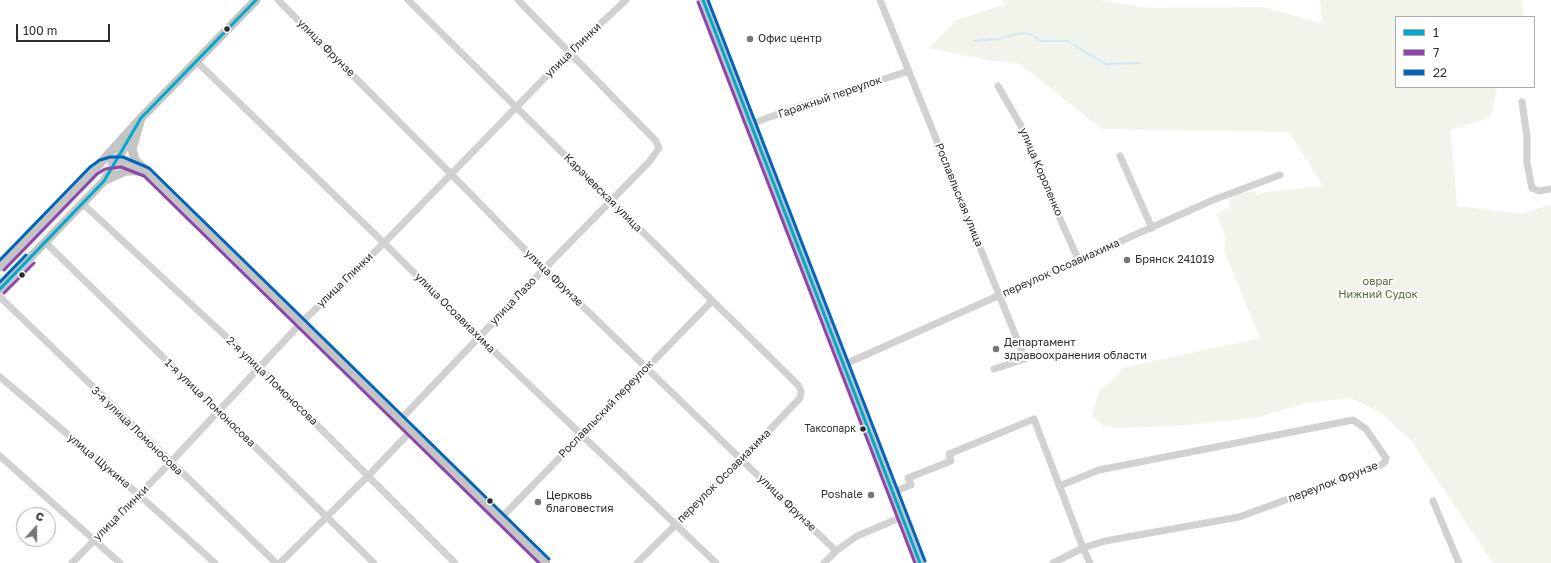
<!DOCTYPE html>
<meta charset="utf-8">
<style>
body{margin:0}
#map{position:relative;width:1551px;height:563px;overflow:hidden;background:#fff;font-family:"Golos Text",sans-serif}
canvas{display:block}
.legend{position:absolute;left:1395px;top:16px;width:140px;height:72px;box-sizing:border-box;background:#fff;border:1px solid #ababab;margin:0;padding:5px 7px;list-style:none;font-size:12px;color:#2c2c2c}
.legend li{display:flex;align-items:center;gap:8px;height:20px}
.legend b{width:20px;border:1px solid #ababab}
.north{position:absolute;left:16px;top:507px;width:40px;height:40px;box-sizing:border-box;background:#fff;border:1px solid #ababab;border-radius:50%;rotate:21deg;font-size:11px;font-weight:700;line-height:16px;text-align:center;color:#2c2c2c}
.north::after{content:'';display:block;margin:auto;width:14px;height:18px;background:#767676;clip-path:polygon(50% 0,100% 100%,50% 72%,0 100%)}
.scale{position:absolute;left:16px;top:24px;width:94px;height:18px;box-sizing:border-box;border:2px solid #2c2c2c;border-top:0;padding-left:5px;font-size:12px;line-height:14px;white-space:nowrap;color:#2c2c2c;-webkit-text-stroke:3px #fff;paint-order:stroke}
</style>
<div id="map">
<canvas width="1551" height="563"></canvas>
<ul class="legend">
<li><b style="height:5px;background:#00a9ce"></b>1</li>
<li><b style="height:5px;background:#8e44ad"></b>7</li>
<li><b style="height:5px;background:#0065bd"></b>22</li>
</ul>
<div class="north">С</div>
<div class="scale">100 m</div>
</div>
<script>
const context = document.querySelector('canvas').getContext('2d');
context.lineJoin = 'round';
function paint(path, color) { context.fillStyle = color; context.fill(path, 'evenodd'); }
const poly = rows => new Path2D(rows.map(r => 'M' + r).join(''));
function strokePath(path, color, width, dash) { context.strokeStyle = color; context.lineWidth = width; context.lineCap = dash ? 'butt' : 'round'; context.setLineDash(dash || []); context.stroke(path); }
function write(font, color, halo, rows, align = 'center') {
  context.font = font + ' "Golos Text",sans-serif'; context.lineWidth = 4; context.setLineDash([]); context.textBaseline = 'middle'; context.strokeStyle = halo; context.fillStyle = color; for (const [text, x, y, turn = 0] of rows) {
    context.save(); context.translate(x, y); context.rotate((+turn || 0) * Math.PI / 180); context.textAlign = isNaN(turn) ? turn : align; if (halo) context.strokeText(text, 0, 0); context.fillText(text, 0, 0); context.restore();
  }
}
paint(poly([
 [1003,0,1100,0,1148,8,1262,7,1322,23,1320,0,1521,0,1525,17,1396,17,1396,87,1497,87,1491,117,1451,130,1457,206,1522,214,1551,204,1551,563,1493,563,1411,441,1382,414,1351,398,1305,403,1259,417,1177,426,1122,428,1104,426,1092,415,1099,391,1119,374,1122,368,1260,338,1224,251,1226,237,1216,214,1229,208,1230,196,1254,191,1258,195,1266,192,1323,186,1289,132,1102,129,1020,64,1001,61,992,61,929,48,956,20,1004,5],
 [99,171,101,171,104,173,103,176,0,282,0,274]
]), '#f0f4ea');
strokePath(poly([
 [974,41,998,39,1021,33,1030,34,1041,41,1067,41,1106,64,1139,63]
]), '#d5e7f2', 2);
strokePath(poly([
 [278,0,451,174,544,269,836,551],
 [408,0,516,107,798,385,801,391,800,398,742,459,637,563],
 [880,0,1025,359,994,369],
 [196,61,384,243,479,337,716,563],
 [998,86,1021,126,1039,172,1079,261],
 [1522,102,1527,137,1527,163,1532,188,1539,191,1551,189],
 [751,124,811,102,909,71],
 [1120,156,1152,228],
 [83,204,260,368,455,563],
 [46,243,374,563],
 [0,297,276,563],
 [843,365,1213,200,1280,175],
 [0,377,139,495,215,563],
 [400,420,544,269,649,162,659,148,656,141,518,0],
 [0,456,120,563],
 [893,492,911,485,908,478,951,461,949,454,1034,419,1083,548,1090,563],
 [1433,501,1459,563],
 [501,518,712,301],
 [72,563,170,463,301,323,384,243,569,53,626,0],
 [280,563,368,476,411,431],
 [824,563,836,551,857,536,902,517],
 [1053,563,1083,548,1105,541,1239,517,1381,465,1385,462,1386,458,1366,429,1353,420,1099,470,1059,486]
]), '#d1d1d1', 7);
strokePath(poly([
 [703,0,920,563],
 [141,118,132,149,135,160,546,563],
 [112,162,122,162,143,170],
 [106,180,126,171,141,171],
 [0,267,94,170,141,118,256,0],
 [0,289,104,181,132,135]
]), '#c4c4c4', 9);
strokePath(poly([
 [703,0,920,563],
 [0,289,104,181,141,118,256,0]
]), '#00a9ce', 3);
strokePath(poly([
 [698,2,915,563],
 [4,270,97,174,105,169,121,167,144,176,539,563],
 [4,293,34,263]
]), '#8e44ad', 3);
strokePath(poly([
 [708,0,925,561],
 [0,260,90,167,100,160,110,157,123,157,149,168,549,559],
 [0,282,26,255]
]), '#0065bd', 3);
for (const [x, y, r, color] of [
 [227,29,3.5,"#2c2c2c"],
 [750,39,4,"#767676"],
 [1127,260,4,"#767676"],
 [22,275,3.5,"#2c2c2c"],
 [996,349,4,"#767676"],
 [863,429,3.5,"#2c2c2c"],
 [871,495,4,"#767676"],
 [490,501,3.5,"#2c2c2c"],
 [538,502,4,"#767676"]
]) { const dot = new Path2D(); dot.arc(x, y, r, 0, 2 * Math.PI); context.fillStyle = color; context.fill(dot); strokePath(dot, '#fff', 1.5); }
write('10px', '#2c2c2c', '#fff', [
 ["Таксопарк",856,429]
], 'right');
write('11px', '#2c2c2c', '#fff', [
 ["Офис центр",758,39],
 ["Брянск 241019",1135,260],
 ["Департамент",1004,343],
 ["здравоохранения области",1004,356],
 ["Poshale",863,495,"right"],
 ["Церковь",546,496],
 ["благовестия",546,509]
], 'left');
write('11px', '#2c2c2c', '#fff', [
 ["улица Фрунзе",326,48,45],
 ["улица Глинки",573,50,-44],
 ["Гаражный переулок",830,97,-19],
 ["улица Короленко",1041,172,67],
 ["Карачевская улица",603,193,45],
 ["Рославльская улица",959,195,68],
 ["переулок Осоавиахима",1061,268,-24],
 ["улица Фрунзе",554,278,44],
 ["улица Глинки",345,280,-44],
 ["улица Лазо",513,301,-46],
 ["улица Осоавиахима",455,313,45],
 ["2-я улица Ломоносова",272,381,44],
 ["1-я улица Ломоносова",210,403,44],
 ["Рославльский переулок",606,409,-46],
 ["3-я улица Ломоносова",137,431,44],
 ["улица Щукина",99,461,40],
 ["переулок Осоавиахима",724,476,-45],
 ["переулок Фрунзе",1333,482,-21],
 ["улица Фрунзе",787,503,44],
 ["улица Глинки",121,513,-45]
]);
write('11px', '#506a38', '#fff', [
 ["овраг",1378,282],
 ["Нижний Судок",1378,295]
]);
</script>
